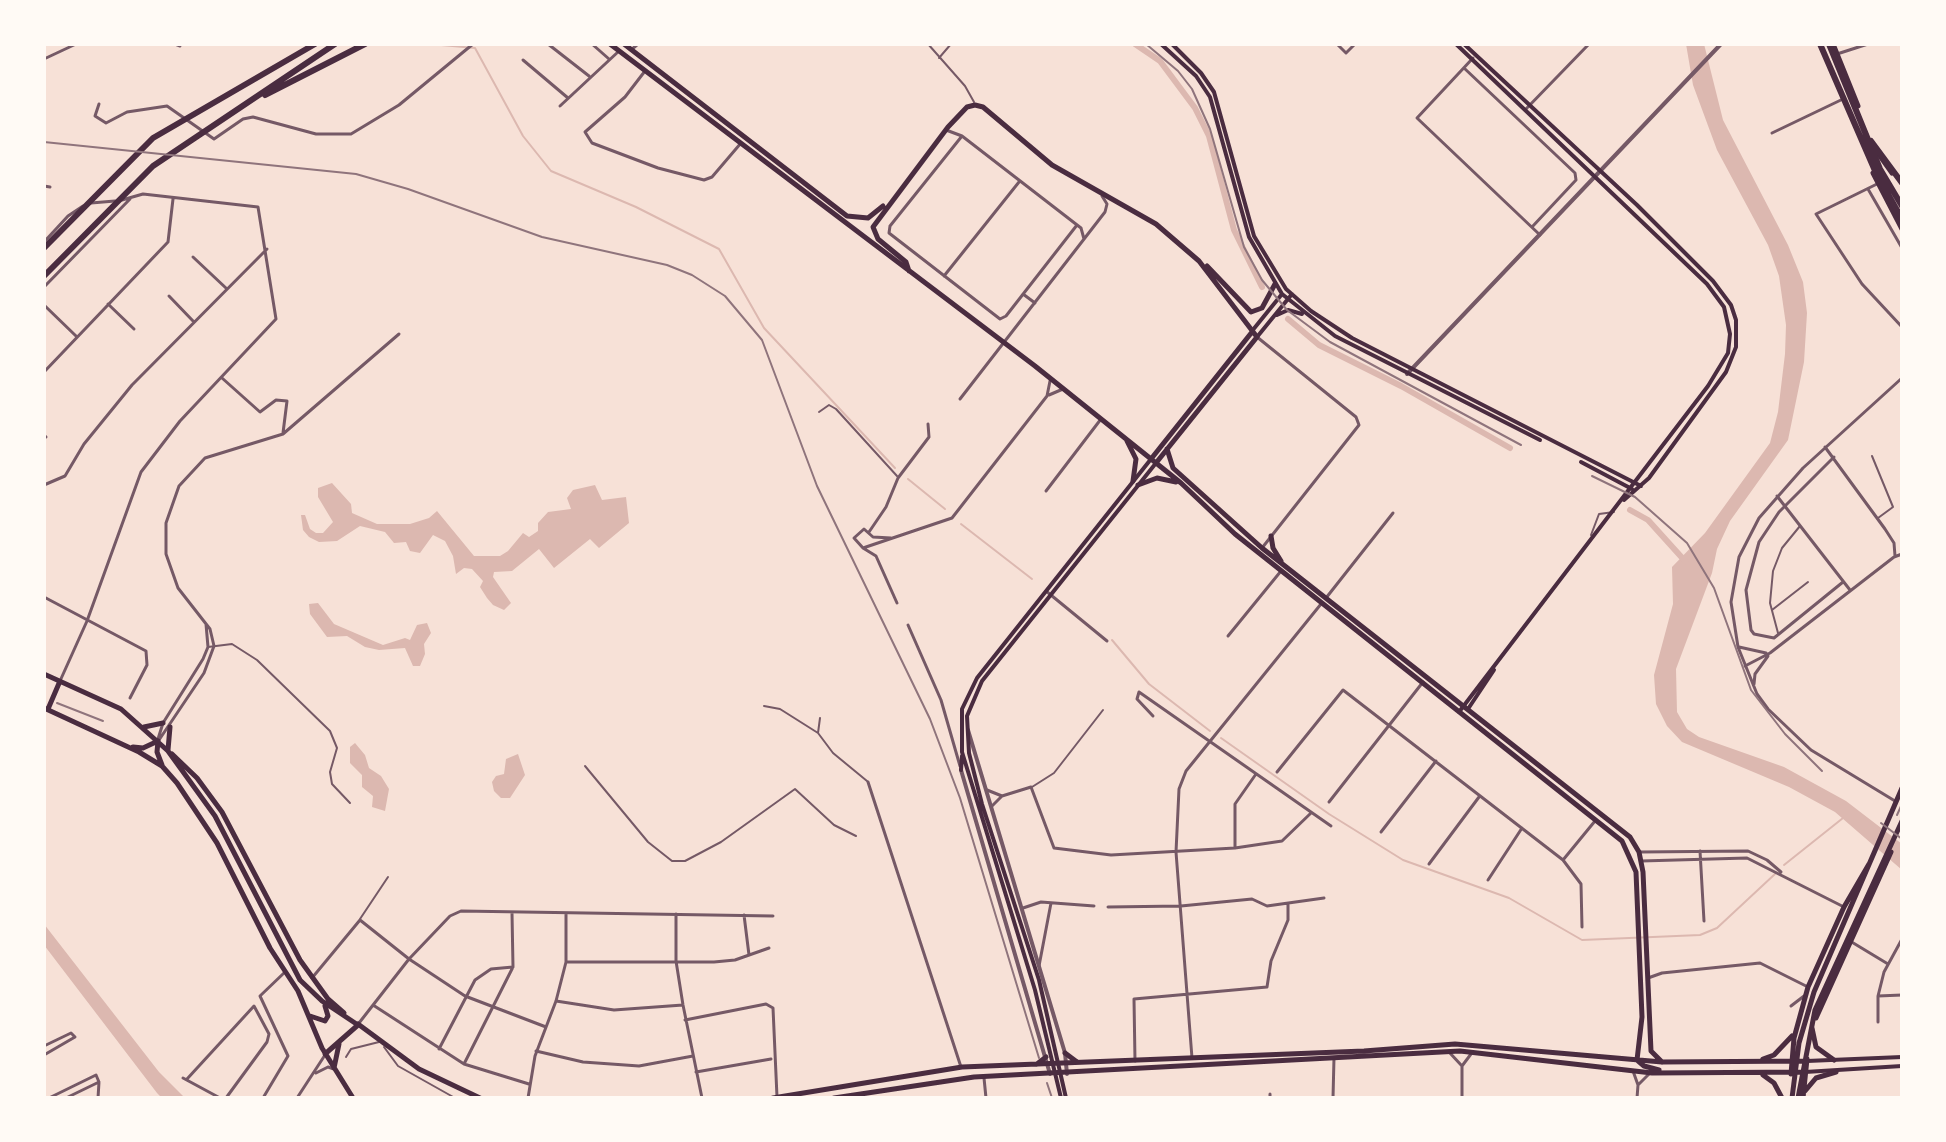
<!DOCTYPE html>
<style>
body{margin:0}
#map{position:relative;width:1946px;height:1142px;overflow:hidden;background:#f7e1d7;font-family:"Varela Round",sans-serif}
canvas{display:block}
.frame{position:absolute;inset:0;border:46px solid #fffaf5;pointer-events:none}
</style>
<div id="map">
<canvas width="1946" height="1142"></canvas>
<div class="frame"></div>
</div>
<script>
const context = document.querySelector('canvas').getContext('2d');
context.lineJoin = 'round';
function paint(path, color) { context.fillStyle = color; context.fill(path, 'evenodd'); }
const poly = rows => new Path2D(rows.map(r => 'M' + r).join(''));
function strokePath(path, color, width, dash) { context.strokeStyle = color; context.lineWidth = width; context.lineCap = dash ? 'butt' : 'round'; context.setLineDash(dash || []); context.stroke(path); }
paint(poly([
 [1686,44,1704,44,1723,120,1788,245,1803,282,1807,313,1804,362,1788,440,1730,521,1717,549,1712,573,1676,669,1677,712,1687,729,1699,737,1784,767,1846,801,1902,844,1902,870,1835,812,1789,787,1682,742,1667,726,1656,704,1654,675,1673,604,1672,567,1705,533,1770,443,1778,412,1785,354,1786,325,1779,276,1768,245,1717,150,1693,85],
 [332,483,351,504,352,513,377,524,410,524,429,518,437,511,474,556,500,556,508,551,523,533,529,537,538,531,538,523,548,512,571,509,567,498,573,490,595,485,602,500,626,497,629,523,599,548,590,539,554,568,539,549,512,571,494,572,493,577,511,603,504,610,493,605,487,598,480,587,483,581,472,569,464,568,456,574,453,556,445,541,433,535,420,553,410,551,406,542,394,543,385,532,360,526,337,541,319,542,309,537,303,530,301,515,305,515,310,529,316,533,323,533,333,522,318,497,318,488],
 [318,603,334,624,383,645,405,638,410,640,417,625,427,623,431,633,424,644,425,654,420,666,413,666,405,648,379,650,365,647,347,636,327,637,310,614,309,604],
 [355,743,365,755,369,768,381,776,389,789,385,811,372,807,373,796,362,787,362,775,350,763,350,747],
 [518,754,525,775,510,798,501,798,494,791,492,782,496,776,504,774,506,759],
 [44,924,159,1072,185,1098,162,1098,157,1093,44,945]
]), '#dcb8b0');
strokePath(poly([
 [430,44,475,48,523,136,551,171,636,207,719,249,764,328,895,468],
 [908,479,945,509],
 [961,524,1032,579],
 [1112,640,1149,684,1210,731],
 [1221,738,1329,814,1403,860,1509,898,1582,940,1700,935,1717,928,1775,874],
 [1784,865,1843,818]
]), '#dcb8b0', 2);
strokePath(poly([
 [1135,44,1160,61,1195,108,1209,136,1234,230,1262,287],
 [1288,319,1319,345,1401,386,1510,448],
 [1630,510,1648,520,1685,561]
]), '#dcb8b0', 6);
strokePath(poly([
 [928,44,965,86,974,102],
 [939,58,951,44],
 [819,412,829,405,836,409,897,476],
 [1872,456,1893,507,1878,518],
 [1591,535,1599,514,1614,512],
 [1772,610,1808,582],
 [1778,633,1770,603,1773,571,1782,548,1800,526],
 [208,647,232,644,257,660,330,731,337,748,330,772,332,784,350,803],
 [764,706,780,709,818,733],
 [820,718,818,733,833,753,867,781],
 [585,766,648,842,672,861,685,861,721,842,795,789,834,825,856,836],
 [1032,787,1054,773,1103,710],
 [360,919,388,877],
 [384,1047,398,1066,455,1098],
 [346,1057,351,1049,379,1042]
]), '#755966', 2);
strokePath(poly([
 [175,44,180,46],
 [548,44,589,76],
 [592,44,609,59],
 [1337,44,1346,53,1355,44],
 [631,50,638,44],
 [1837,54,1868,44],
 [1473,58,1417,118,1540,235],
 [44,59,76,44],
 [523,60,568,98],
 [1464,68,1575,173,1576,180,1532,227],
 [645,71,625,97,585,132,592,143,658,168,704,180,712,177,741,143],
 [99,104,95,116,106,123,127,112,167,106,214,139,243,119,253,117,316,134,351,134,399,105,473,44],
 [560,106,619,51],
 [1525,110,1589,44],
 [946,130,962,136,1081,228,1084,239],
 [1772,133,1843,99],
 [962,136,890,226,889,233,1000,319,1006,316,1077,225],
 [1877,184,1816,214,1862,284,1902,327],
 [44,186,50,187],
 [1868,189,1902,248],
 [91,203,115,201],
 [44,242,68,216,83,206],
 [193,257,227,289],
 [944,276,1019,182],
 [44,287,130,199],
 [1023,294,1035,303],
 [169,296,194,322],
 [108,304,134,329],
 [44,305,76,336],
 [1257,337,1356,417,1359,425,1262,548],
 [44,372,168,242,173,199],
 [222,378,260,412,276,400,287,401,283,433],
 [1049,395,1063,389],
 [960,399,1105,212,1107,204,1102,196],
 [44,435,46,437],
 [1825,447,1885,529,1894,543,1895,556],
 [1834,457,1779,512,1759,542,1746,590,1751,630,1754,634,1774,638,1843,582],
 [44,485,65,476,84,444,132,385,267,249],
 [1046,491,1101,419],
 [1777,496,1850,590],
 [869,532,886,507,898,478,929,437,928,424],
 [891,538,873,537,864,529,854,538,863,548,952,518,1047,396,1050,381],
 [863,548,876,556,897,603],
 [1046,591,1107,641],
 [44,597,146,651,147,665,130,698],
 [1326,598,1393,513],
 [908,625,941,700,960,766],
 [1228,636,1281,571],
 [1739,647,1766,653],
 [1745,666,1770,653,1894,557,1902,554],
 [60,681,87,621,141,472,180,421,276,319,258,207,143,194,122,200],
 [1754,684,1755,674,1768,656],
 [1153,716,1137,699,1139,692,1331,826],
 [158,739,163,723,203,659,208,647,206,624],
 [159,740,204,673,214,646,210,629,178,588,166,554,166,523,179,486,205,458,283,434,399,334],
 [1277,772,1343,690,1563,860,1581,884,1582,927],
 [868,782,961,1067],
 [987,790,1002,796],
 [1895,801,1811,750,1768,709,1757,694,1738,647,1731,602,1739,557,1759,518,1803,468,1902,378],
 [1329,802,1423,682],
 [992,806,1002,796,1031,787,1054,848,1111,855,1235,848,1282,841,1311,813],
 [1381,832,1436,761],
 [1235,848,1235,804,1256,774],
 [1700,851,1704,921],
 [1640,852,1748,851,1767,860,1781,872],
 [1563,860,1595,821],
 [1641,861,1747,858,1844,907],
 [1429,864,1479,797],
 [1488,880,1522,828],
 [1108,907,1181,906,1252,899,1267,906,1324,898],
 [1023,908,1041,902,1094,906],
 [676,914,676,961,683,1005,702,1098],
 [744,915,749,955],
 [1850,941,1888,964],
 [566,962,714,962,735,960,769,948],
 [1039,966,1051,903],
 [312,978,360,920,409,959,465,996,546,1027],
 [1648,978,1662,973,1760,963,1808,987],
 [1878,996,1902,995],
 [556,1001,614,1010,683,1005],
 [373,1005,464,1064,529,1084],
 [1791,1006,1804,996],
 [685,1020,766,1004,773,1008,777,1097],
 [1878,1022,1878,996,1884,972,1902,939],
 [359,1023,409,959,450,916,461,911,773,916],
 [44,1046,71,1033,75,1037,44,1055],
 [439,1049,475,980,491,969,513,967],
 [536,1051,583,1062,639,1066,693,1056],
 [1449,1052,1462,1066],
 [1192,1058,1176,852,1179,789,1186,771,1321,604],
 [1135,1061,1134,999,1267,987,1271,961,1288,920,1288,904],
 [464,1064,513,967,512,913],
 [1633,1071,1638,1085,1637,1098],
 [696,1072,771,1059],
 [316,1073,328,1067,334,1069],
 [183,1078,220,1098],
 [984,1078,986,1098],
 [187,1079,254,1006,269,1034,267,1042,226,1098],
 [1638,1085,1649,1074],
 [1270,1094,1270,1098],
 [49,1098,96,1075,99,1082],
 [66,1098,99,1082],
 [98,1098,99,1082],
 [263,1098,288,1056,260,996,285,972],
 [297,1098,325,1055],
 [528,1098,535,1056,556,1001,566,962,566,913],
 [1333,1098,1334,1058],
 [1462,1098,1462,1066,1471,1054]
]), '#755966', 3);
strokePath(poly([
 [1407,374,1721,44],
 [968,730,1065,1053,1067,1074],
 [961,770,1050,1074]
]), '#755966', 4);
strokePath(poly([
 [1161,44,1196,76,1210,97,1249,237,1282,294,1335,336,1540,440],
 [1172,44,1201,73,1214,92,1254,236,1286,289,1311,311,1352,338,1641,486],
 [1456,44,1707,284,1724,307,1730,334,1728,353,1708,386,1459,712],
 [1464,44,1637,205,1713,281,1731,305,1736,320,1736,347,1726,372,1649,478,1624,500],
 [1277,315,1288,310,1302,314],
 [1252,331,1282,294],
 [1257,337,1292,294],
 [1581,462,1632,489],
 [1468,709,1494,670],
 [961,770,962,756],
 [1807,1061,1902,1057],
 [1805,1072,1902,1066],
 [1061,1098,1035,990,962,752,962,709,977,678,1151,459],
 [1066,1098,1039,980,982,804,969,753,967,716,982,681,1156,463]
]), '#4a2c40', 4);
strokePath(poly([
 [610,44,1035,366,1181,483,1235,534,1622,841,1636,872,1642,1017,1637,1060],
 [624,44,847,216,868,218,883,206],
 [1833,44,1858,106],
 [1875,149,1892,173],
 [1873,173,1902,229],
 [1207,266,1251,312,1262,308,1275,284],
 [909,271,906,262,878,239,873,227,948,127,967,107,975,105,983,107,1052,165,1156,224,1199,261,1257,337,1156,463],
 [1127,441,1136,459,1133,481],
 [1167,449,1173,468,1262,548,1630,837,1639,852,1643,872,1651,1051,1662,1062],
 [1151,459,1252,332],
 [1138,485,1157,478,1176,482],
 [1271,536,1273,548,1281,561],
 [44,674,121,709,168,751,215,816,300,980,322,1001,358,1025],
 [44,708,139,752,162,766,177,783,217,843,270,948,298,991,322,1048,353,1098],
 [48,709,60,681],
 [144,727,163,723],
 [158,741,157,752,162,765],
 [133,747,143,748,158,741],
 [168,750,170,727],
 [172,754,197,778,222,812,300,960,328,999,344,1013],
 [310,1016,325,1021,328,1016,325,1006],
 [1816,1018,1891,852],
 [358,1024,419,1069,480,1098],
 [1812,1028,1816,1047,1834,1060],
 [1065,1053,1077,1062],
 [325,1054,358,1025],
 [1763,1059,1774,1055,1792,1036],
 [1637,1060,1644,1066,1659,1070],
 [1037,1064,1046,1057],
 [334,1068,339,1044],
 [1791,1074,1794,1038,1808,987,1844,907,1869,864],
 [1763,1075,1774,1083,1782,1098],
 [1805,1091,1816,1078,1836,1072],
 [773,1098,962,1067,1364,1051,1455,1044,1662,1062,1807,1061],
 [834,1098,974,1077,1460,1051,1652,1073,1805,1072],
 [1792,1098,1799,1043,1814,992,1902,788],
 [1798,1098,1815,1010,1902,821],
 [1803,1098,1807,1059]
]), '#4a2c40', 5);
strokePath(poly([
 [1820,44,1876,173,1902,219],
 [1829,44,1880,169,1902,206],
 [265,95,365,44],
 [1871,141,1902,183],
 [44,248,153,138,315,44],
 [44,276,153,166,335,44]
]), '#4a2c40', 6);
strokePath(poly([
 [1146,44,1178,71,1192,89,1210,129,1244,247,1262,280,1287,310,1330,342,1521,445],
 [1592,476,1635,497,1687,543,1714,588,1751,690,1785,734,1822,771],
 [1881,823,1902,839]
]), '#8f747c', 2);
strokePath(poly([
 [44,142,356,174,408,189,542,237,667,265,692,275,725,296,762,340,817,486,930,719,960,798,1039,1058],
 [57,703,103,721],
 [1897,815,1902,804],
 [1047,1083,1052,1098]
]), '#8f747c', 2);
</script>
